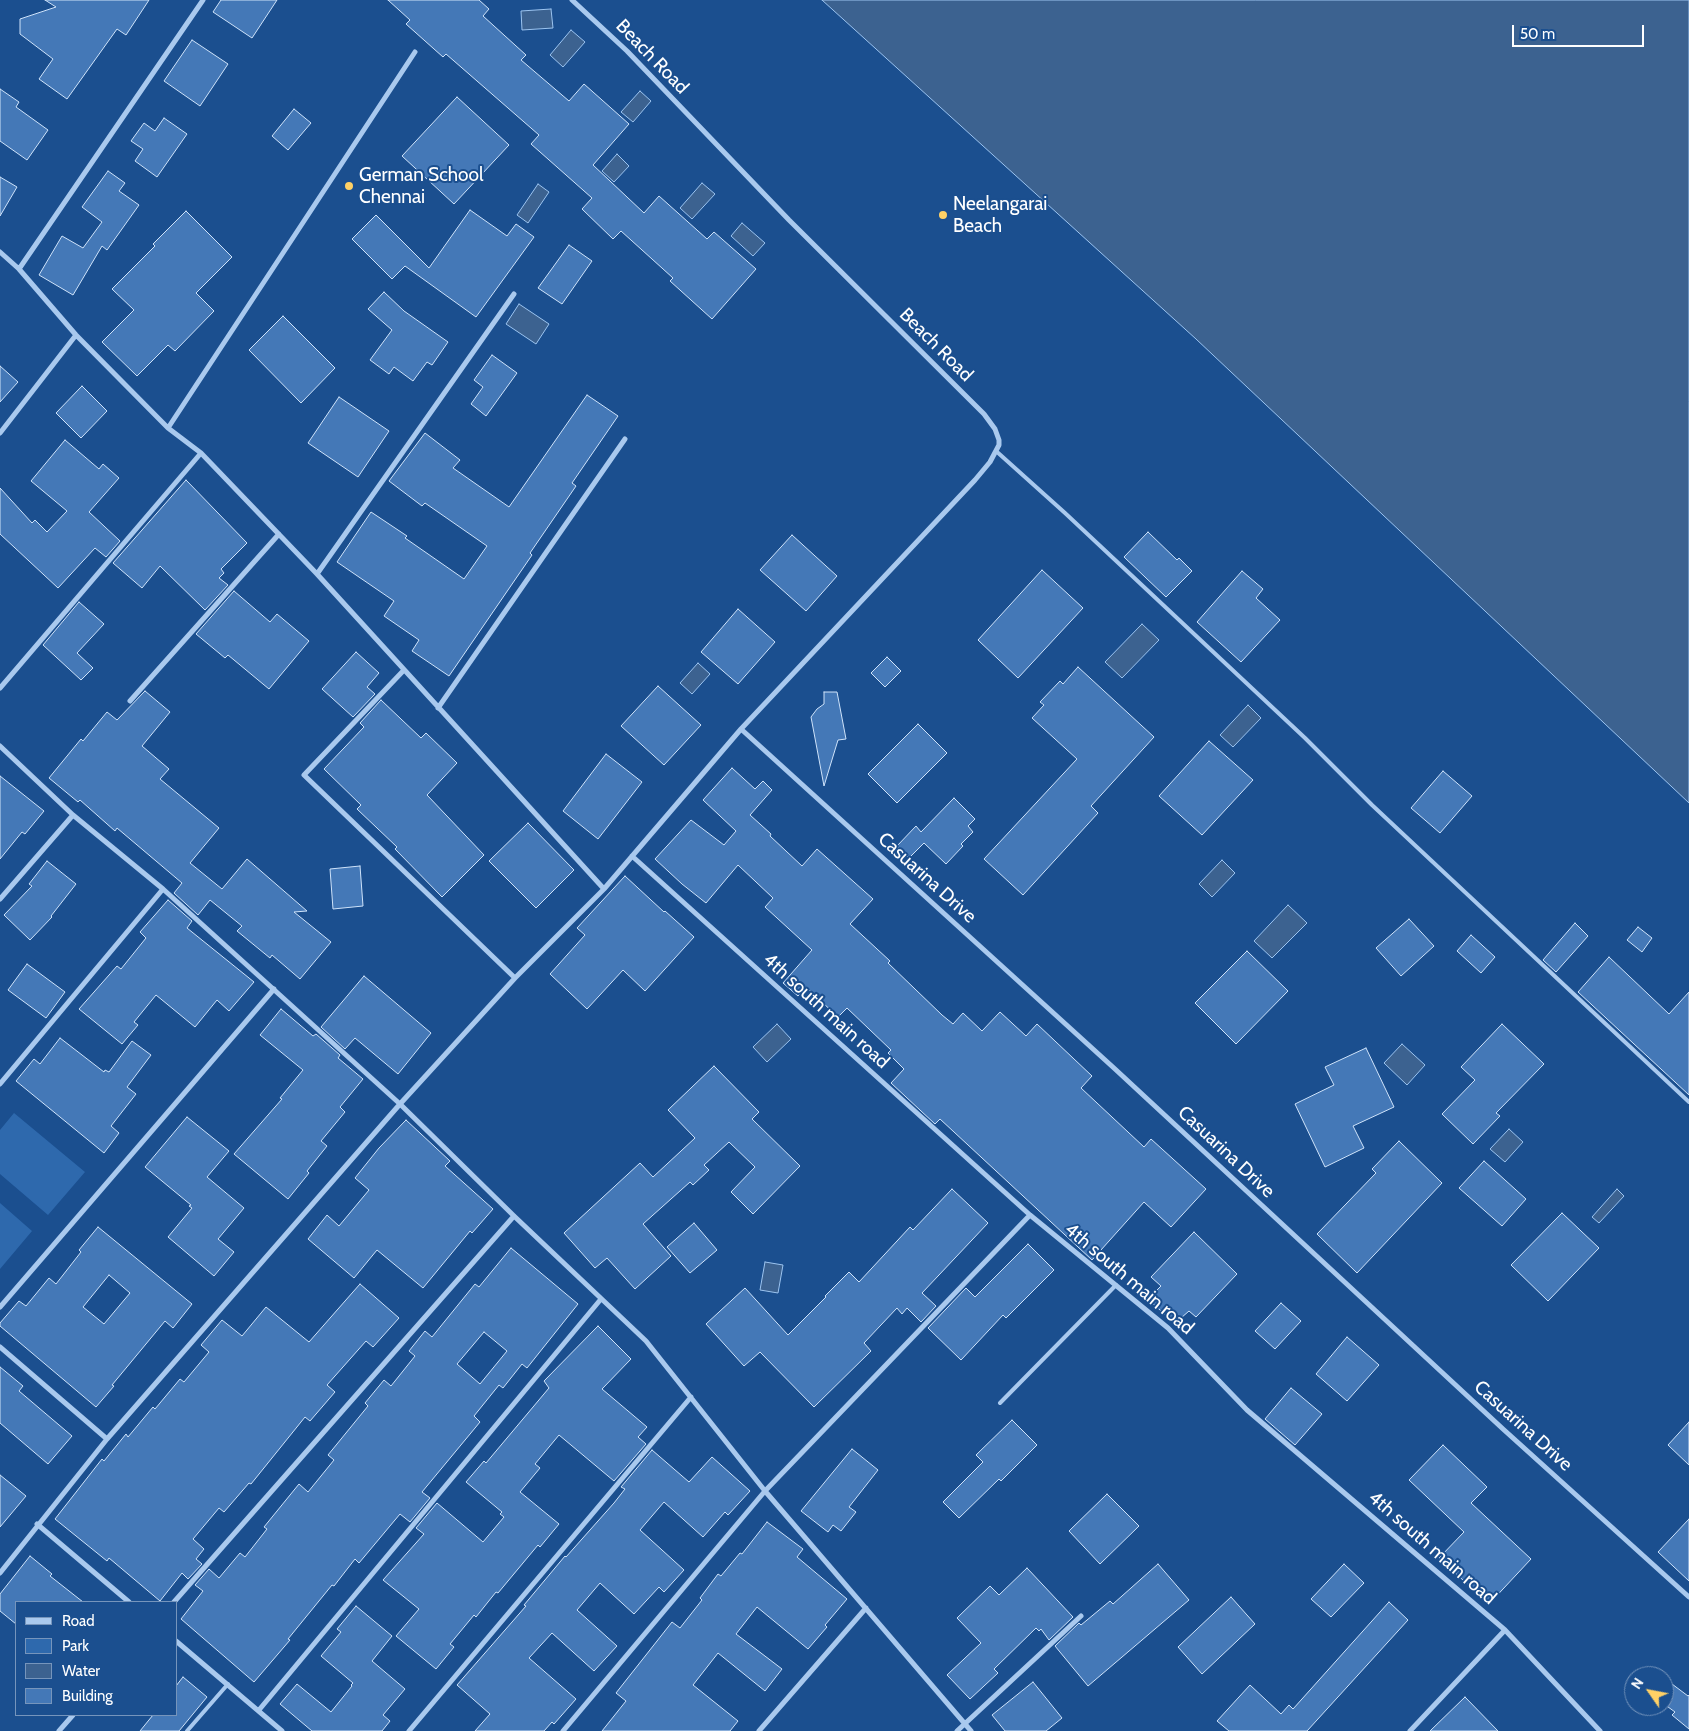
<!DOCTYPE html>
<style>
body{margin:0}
#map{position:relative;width:1689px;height:1731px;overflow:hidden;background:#1b4f8f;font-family:Cabin,sans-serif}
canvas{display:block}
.legend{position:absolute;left:15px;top:1601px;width:162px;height:115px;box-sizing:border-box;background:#1b4f8f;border:1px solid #7695bc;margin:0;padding:6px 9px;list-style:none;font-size:15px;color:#fff}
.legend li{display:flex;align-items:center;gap:10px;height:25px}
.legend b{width:25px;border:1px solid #7695bc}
.north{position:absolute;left:1624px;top:1666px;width:50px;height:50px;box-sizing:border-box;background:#1b4f8f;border:1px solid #7695bc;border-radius:50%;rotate:303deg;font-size:14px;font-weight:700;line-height:20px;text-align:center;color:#fff}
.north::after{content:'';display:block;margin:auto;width:18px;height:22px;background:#ffd166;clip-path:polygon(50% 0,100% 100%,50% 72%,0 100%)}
.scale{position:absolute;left:1512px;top:25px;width:132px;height:22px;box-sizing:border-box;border:2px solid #fff;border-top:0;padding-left:6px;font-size:15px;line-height:18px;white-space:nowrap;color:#fff;-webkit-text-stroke:4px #1b4f8f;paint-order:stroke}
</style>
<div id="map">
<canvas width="1689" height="1731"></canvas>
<ul class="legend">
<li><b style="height:6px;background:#a9c9ee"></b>Road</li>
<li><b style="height:14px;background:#2e69ad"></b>Park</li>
<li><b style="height:14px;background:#3c6290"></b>Water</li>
<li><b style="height:14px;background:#4478b7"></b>Building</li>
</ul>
<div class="north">N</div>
<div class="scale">50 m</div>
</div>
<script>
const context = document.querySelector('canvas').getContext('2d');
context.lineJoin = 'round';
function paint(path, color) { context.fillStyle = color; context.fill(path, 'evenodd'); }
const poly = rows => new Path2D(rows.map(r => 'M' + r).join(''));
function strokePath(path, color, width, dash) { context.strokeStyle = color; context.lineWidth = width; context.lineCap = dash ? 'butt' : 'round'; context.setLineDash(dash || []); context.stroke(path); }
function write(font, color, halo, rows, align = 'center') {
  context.font = font + ' Cabin,sans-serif'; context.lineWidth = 4; context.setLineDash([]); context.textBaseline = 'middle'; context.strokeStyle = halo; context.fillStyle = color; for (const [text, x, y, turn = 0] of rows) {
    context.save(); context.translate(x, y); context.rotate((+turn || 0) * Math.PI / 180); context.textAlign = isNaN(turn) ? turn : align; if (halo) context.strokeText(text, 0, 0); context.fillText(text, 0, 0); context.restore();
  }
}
paint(poly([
 [14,1113,85,1172,48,1215,0,1174,0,1130],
 [0,1203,32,1231,0,1269]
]), '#2e69ad');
const water = poly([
 [822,0,1689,0,1689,803,1196,339,822,0],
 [551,9,553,28,522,30,521,11,551,9],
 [571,30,585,42,563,67,550,55,571,30],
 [640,91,651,101,633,122,621,112,640,91],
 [617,154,629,166,614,182,602,171,617,154],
 [702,183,715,194,692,219,680,208,702,183],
 [538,184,549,192,528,223,517,215,538,184],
 [742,223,765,243,753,256,731,236,742,223],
 [519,304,549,324,536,344,506,324,519,304],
 [1142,624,1159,640,1122,678,1105,662,1142,624],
 [698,663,710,674,692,694,680,683,698,663],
 [1248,705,1261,718,1233,747,1220,735,1248,705],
 [1222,860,1235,873,1212,897,1199,884,1222,860],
 [1288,905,1307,923,1272,958,1254,941,1288,905],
 [777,1024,791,1039,767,1062,753,1047,777,1024],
 [1402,1044,1425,1065,1407,1085,1384,1063,1402,1044],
 [1509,1129,1523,1142,1505,1162,1490,1149,1509,1129],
 [1617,1189,1624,1196,1599,1223,1592,1217,1617,1189],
 [765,1262,783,1265,778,1293,760,1290,765,1262]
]);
paint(water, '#3c6290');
strokePath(water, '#9cc4f0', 1);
const building = poly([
 [45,0,149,0,126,35,117,29,67,99,39,79,53,59,20,34,20,19,56,7,45,0],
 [221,0,277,0,252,38,213,12,221,0],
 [388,0,479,0,489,9,483,16,526,55,521,60,569,101,584,84,629,124,593,165,644,213,659,196,707,239,714,232,756,269,712,319,670,281,673,278,621,231,613,239,582,209,592,198,531,144,539,135,446,54,443,57,406,24,410,20,388,0],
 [192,40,228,64,200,106,164,81,192,40],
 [0,89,19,102,16,107,48,130,27,160,0,141,0,89],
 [457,97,509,145,454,204,402,156,457,97],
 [294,109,311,123,288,150,272,136,294,109],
 [164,118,187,134,157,177,135,161,143,149,131,141,144,123,155,131,164,118],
 [108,171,125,183,119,191,139,205,107,250,102,246,73,295,39,275,62,236,83,248,102,222,82,207,108,171],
 [0,177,17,187,0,216,0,177],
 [470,210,507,236,516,224,534,237,476,317,405,266,392,279,352,239,376,215,429,268,470,210],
 [186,211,232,257,196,293,214,311,175,351,168,345,137,376,102,342,134,310,112,289,155,246,153,244,186,211],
 [569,245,592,261,562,304,538,288,569,245],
 [384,292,404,311,448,342,432,365,427,362,413,381,394,367,389,374,370,360,392,330,368,309,384,292],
 [283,316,335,368,301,403,249,350,283,316],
 [492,355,517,373,486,416,471,404,483,387,474,380,492,355],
 [0,366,18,382,0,402,0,366],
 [82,386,107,411,81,438,56,413,82,386],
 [587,395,618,416,572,483,576,486,530,553,532,555,449,676,412,651,419,640,384,616,394,601,337,562,371,512,407,536,405,538,464,579,487,546,425,503,422,506,389,481,425,433,460,460,453,468,509,507,587,395],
 [339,397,389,431,358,477,308,443,339,397],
 [65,440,99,469,103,464,119,478,89,512,120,541,106,557,95,548,58,588,0,534,0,488,32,523,35,520,47,532,67,511,31,481,65,440],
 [186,480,247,543,221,569,224,573,219,578,228,585,205,610,160,566,142,588,113,563,186,480],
 [1148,532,1177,560,1179,558,1192,571,1166,597,1124,557,1148,532],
 [792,535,837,576,806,611,760,570,792,535],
 [1042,570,1083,608,1018,678,978,640,1042,570],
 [1242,571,1263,589,1256,598,1280,620,1241,662,1197,622,1242,571],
 [234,591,270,622,277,614,309,641,269,689,228,655,225,658,196,634,234,591],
 [79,602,104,624,77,653,93,668,81,680,43,645,79,602],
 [738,609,775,642,738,684,701,652,738,609],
 [356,652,379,673,367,687,375,694,353,717,322,689,356,652],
 [887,657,901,671,885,687,871,673,887,657],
 [1078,667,1154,737,1091,806,1098,813,1023,895,984,859,1077,759,1032,718,1044,705,1040,702,1060,681,1063,684,1078,667],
 [658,686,701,725,664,765,621,726,658,686],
 [145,691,170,712,142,746,169,769,160,779,219,828,190,863,222,889,247,859,307,911,294,912,331,942,300,979,272,955,270,958,237,931,242,926,210,900,198,915,174,893,182,883,117,828,115,831,80,800,78,802,49,778,81,739,83,741,107,712,117,720,145,691],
 [824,692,837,692,846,739,838,740,824,786,811,717,817,709,824,704,824,692],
 [381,700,421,738,426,733,457,763,427,795,484,855,442,897,395,849,397,847,357,809,361,805,324,769,364,727,360,723,381,700],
 [918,724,947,753,897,803,868,774,918,724],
 [1209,741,1253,780,1202,835,1159,796,1209,741],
 [606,754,642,782,598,839,563,811,606,754],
 [732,768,755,789,763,781,772,790,750,815,771,834,770,836,802,866,817,849,873,899,850,924,890,961,888,963,942,1015,953,1024,963,1013,982,1031,1000,1012,1026,1036,1037,1024,1092,1076,1081,1088,1144,1147,1151,1139,1206,1189,1171,1227,1144,1202,1092,1260,940,1119,935,1124,891,1083,904,1069,888,1053,891,1050,847,1008,838,1017,806,987,798,996,783,983,812,950,765,907,773,898,738,865,706,903,682,884,655,859,691,820,724,845,736,831,703,800,732,768],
 [1443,771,1472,796,1440,833,1411,808,1443,771],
 [0,776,44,811,25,834,22,832,0,859,0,776],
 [954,798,975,819,968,826,973,832,961,844,963,846,946,864,924,843,909,858,897,846,916,826,921,832,954,798],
 [528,823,574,870,536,908,489,861,528,823],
 [47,861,76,884,51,916,52,917,30,940,4,915,32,886,29,884,47,861],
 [360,866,363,906,333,909,330,869,360,866],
 [625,876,664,912,665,911,694,937,645,991,623,970,587,1009,550,974,585,935,577,928,625,876],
 [168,900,192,921,187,928,254,982,229,1011,217,1000,195,1027,156,995,134,1022,138,1025,122,1044,79,1009,117,966,121,969,146,938,140,932,168,900],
 [1409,919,1434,946,1401,976,1376,948,1409,919],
 [1575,923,1588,936,1556,972,1543,960,1575,923],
 [1638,927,1652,938,1642,952,1627,940,1638,927],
 [1471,935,1495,957,1481,973,1457,951,1471,935],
 [1247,951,1288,991,1236,1044,1195,1003,1247,951],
 [1609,957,1669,1014,1689,992,1689,1095,1578,992,1609,957],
 [27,964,65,992,46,1018,8,990,27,964],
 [364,976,431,1033,398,1074,355,1038,345,1049,321,1027,364,976],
 [281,1009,313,1036,316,1034,340,1055,338,1058,363,1079,340,1107,345,1112,321,1141,327,1146,307,1171,309,1173,288,1199,234,1154,282,1099,280,1098,303,1070,260,1035,281,1009],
 [1502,1024,1544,1064,1496,1113,1500,1116,1473,1144,1442,1114,1475,1080,1461,1067,1502,1024],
 [60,1038,104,1072,105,1070,109,1072,132,1041,151,1055,127,1087,136,1094,111,1126,119,1133,104,1153,16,1081,34,1059,40,1064,60,1038],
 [1366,1048,1394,1107,1353,1126,1364,1148,1325,1167,1295,1104,1334,1085,1325,1067,1366,1048],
 [714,1066,759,1112,752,1119,800,1166,753,1214,731,1192,755,1167,729,1142,704,1165,709,1170,693,1185,690,1182,643,1224,671,1256,635,1289,607,1258,595,1268,564,1233,640,1163,653,1177,695,1138,668,1110,714,1066],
 [187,1117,229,1151,207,1177,244,1208,218,1239,234,1252,214,1276,168,1237,192,1208,189,1206,191,1205,145,1167,187,1117],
 [406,1120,450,1161,445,1166,493,1209,472,1233,470,1231,423,1288,377,1250,354,1278,308,1239,327,1215,339,1226,369,1190,355,1178,379,1148,406,1120],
 [1399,1141,1442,1183,1357,1273,1317,1234,1376,1173,1372,1169,1399,1141],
 [1484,1161,1526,1199,1502,1226,1459,1188,1484,1161],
 [952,1189,988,1223,922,1293,936,1306,921,1322,907,1308,902,1314,897,1308,864,1343,871,1351,814,1407,760,1352,744,1366,706,1324,745,1288,788,1335,826,1297,825,1296,849,1272,859,1282,910,1227,913,1230,952,1189],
 [1562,1213,1599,1248,1548,1301,1511,1265,1562,1213],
 [694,1223,717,1250,690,1273,667,1247,694,1223],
 [98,1227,192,1304,173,1328,165,1321,112,1385,114,1386,96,1407,0,1326,0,1323,19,1301,26,1306,49,1278,56,1284,81,1252,79,1250,98,1227],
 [109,1275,130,1293,104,1324,83,1307,109,1275],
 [1194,1232,1237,1274,1196,1317,1189,1311,1181,1318,1179,1316,1173,1322,1148,1299,1161,1286,1151,1277,1194,1232],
 [1028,1244,1054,1270,1006,1318,1003,1315,961,1360,928,1328,966,1288,975,1297,1028,1244],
 [511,1248,578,1304,527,1368,522,1364,503,1388,499,1385,474,1416,480,1422,422,1492,430,1498,410,1522,400,1514,359,1563,355,1559,334,1586,332,1585,288,1639,290,1640,254,1682,181,1619,203,1591,195,1585,209,1569,219,1578,240,1553,245,1557,267,1529,264,1527,299,1484,308,1492,334,1460,328,1455,368,1406,365,1403,384,1380,391,1386,415,1356,409,1351,425,1331,432,1337,475,1284,479,1287,511,1248],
 [484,1332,507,1351,480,1384,457,1364,484,1332],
 [360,1284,399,1318,373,1347,366,1341,327,1385,335,1392,310,1421,305,1417,251,1484,249,1483,224,1512,219,1508,193,1539,204,1549,196,1559,202,1564,188,1579,182,1573,160,1601,109,1558,107,1561,55,1519,102,1459,104,1461,126,1434,128,1437,153,1407,155,1409,180,1379,184,1382,209,1352,201,1345,222,1320,242,1336,266,1307,309,1342,360,1284],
 [1281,1303,1301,1321,1275,1349,1255,1331,1281,1303],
 [598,1326,631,1359,602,1389,647,1427,638,1437,646,1444,614,1481,559,1435,535,1464,540,1468,520,1492,559,1524,540,1547,538,1545,498,1593,496,1592,476,1617,474,1615,450,1644,454,1647,436,1669,396,1636,419,1609,383,1580,424,1534,416,1528,437,1503,483,1542,504,1517,500,1514,502,1512,466,1482,484,1461,486,1463,549,1388,544,1381,598,1326],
 [1347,1337,1379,1365,1347,1401,1316,1374,1347,1337],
 [0,1367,23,1386,19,1391,72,1436,48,1464,0,1423,0,1367],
 [1291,1388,1322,1414,1295,1445,1265,1419,1291,1388],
 [1012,1420,1037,1445,1001,1481,999,1479,959,1518,943,1502,983,1462,976,1455,1012,1420],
 [1689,1422,1689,1465,1668,1445,1689,1422],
 [1443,1445,1487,1487,1471,1503,1531,1559,1489,1604,1439,1558,1464,1532,1409,1480,1443,1445],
 [852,1449,878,1470,849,1507,856,1512,841,1531,833,1525,828,1532,801,1511,852,1449],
 [652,1450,689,1482,712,1457,750,1491,728,1515,725,1512,703,1537,664,1502,640,1530,684,1570,664,1592,659,1587,634,1614,600,1583,577,1610,617,1646,594,1671,552,1633,529,1658,576,1699,554,1724,552,1722,544,1731,475,1731,490,1714,457,1685,526,1606,524,1605,565,1556,566,1557,614,1503,625,1489,621,1487,652,1450],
 [0,1475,26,1496,0,1527,0,1475],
 [1107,1494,1139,1526,1100,1564,1069,1531,1107,1494],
 [1689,1519,1689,1581,1658,1552,1689,1519],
 [767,1522,803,1549,797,1557,847,1599,825,1625,827,1627,808,1649,757,1607,736,1634,782,1669,765,1691,718,1653,693,1685,738,1721,730,1731,602,1731,626,1701,616,1693,672,1622,680,1628,702,1600,700,1598,718,1574,721,1576,740,1553,742,1554,767,1522],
 [30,1556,52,1574,50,1576,83,1602,16,1602,16,1624,0,1611,0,1594,30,1556],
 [1158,1564,1189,1600,1088,1686,1055,1646,1079,1623,1081,1625,1110,1601,1113,1604,1158,1564],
 [1344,1564,1364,1583,1331,1617,1311,1599,1344,1564],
 [1027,1568,1073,1617,1049,1640,1041,1629,1039,1631,1036,1628,994,1669,998,1673,970,1699,947,1675,981,1643,957,1618,990,1586,999,1595,1027,1568],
 [1231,1597,1255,1624,1202,1674,1178,1647,1231,1597],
 [1389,1602,1408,1620,1307,1731,1229,1731,1217,1721,1250,1685,1281,1714,1289,1705,1293,1709,1389,1602],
 [356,1606,392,1636,372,1661,405,1689,383,1715,390,1721,382,1731,312,1731,280,1704,297,1684,331,1712,352,1686,351,1685,353,1683,321,1656,341,1632,337,1629,356,1606],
 [183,1677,207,1697,179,1731,140,1731,153,1715,176,1715,176,1686,183,1677],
 [1664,1678,1688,1696,1689,1695,1689,1729,1672,1715,1675,1712,1664,1704,1664,1678],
 [1033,1682,1062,1718,1046,1731,1005,1731,992,1715,1033,1682],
 [1465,1697,1498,1731,1430,1731,1465,1697]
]);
paint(building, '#4478b7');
strokePath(building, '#cfe3fa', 1);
strokePath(poly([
 [996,451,1065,513,1305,738,1372,805,1689,1102],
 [1000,1403,1116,1285],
 [187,1731,228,1684]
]), '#a9c9ee', 4);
strokePath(poly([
 [0,252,19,269,76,335,168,428,201,453,317,574,604,889],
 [19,269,203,0],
 [168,428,415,52],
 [0,433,76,335],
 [317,574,514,294],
 [404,670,304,775,515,978],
 [0,688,201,453],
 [130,701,279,534],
 [438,708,625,439],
 [741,729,1115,1069,1503,1429,1689,1597],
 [0,746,73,815,163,889,400,1104,514,1216,646,1341,765,1491,971,1731],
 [632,856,1030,1215,1168,1328,1247,1410,1505,1630,1600,1731],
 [0,899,73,815],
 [0,1084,163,889],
 [0,1307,274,989],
 [0,1347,107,1439],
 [37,1524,129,1602],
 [0,1573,107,1439,400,1104,515,978,604,889,741,729,975,480,990,462,999,445,999,440,995,429,984,414,789,220,627,51,572,0],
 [174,1602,514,1216],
 [176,1641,282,1731],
 [259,1710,601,1299],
 [59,1731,73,1715],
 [409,1731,691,1397],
 [563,1731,765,1491,1030,1215],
 [759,1731,866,1608],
 [957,1731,1081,1616],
 [1410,1731,1505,1630]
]), '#a9c9ee', 5);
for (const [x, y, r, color] of [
 [349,186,5,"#ffd166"],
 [943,215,5,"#ffd166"]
]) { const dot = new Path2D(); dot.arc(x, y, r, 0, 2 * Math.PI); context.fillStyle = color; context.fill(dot); strokePath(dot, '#1b4f8f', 2); }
write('19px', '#fff', '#1b4f8f', [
 ["Beach Road",652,57,46],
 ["Beach Road",936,345,45],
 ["Casuarina Drive",927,878,42],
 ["4th south main road",826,1011,42],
 ["Casuarina Drive",1226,1152,43],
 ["4th south main road",1129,1279,40],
 ["Casuarina Drive",1523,1426,42],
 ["4th south main road",1432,1548,41]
]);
write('19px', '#fff', '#1b4f8f', [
 ["German School",359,175],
 ["Chennai",359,197],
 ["Neelangarai",953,204],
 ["Beach",953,226]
], 'left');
</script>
